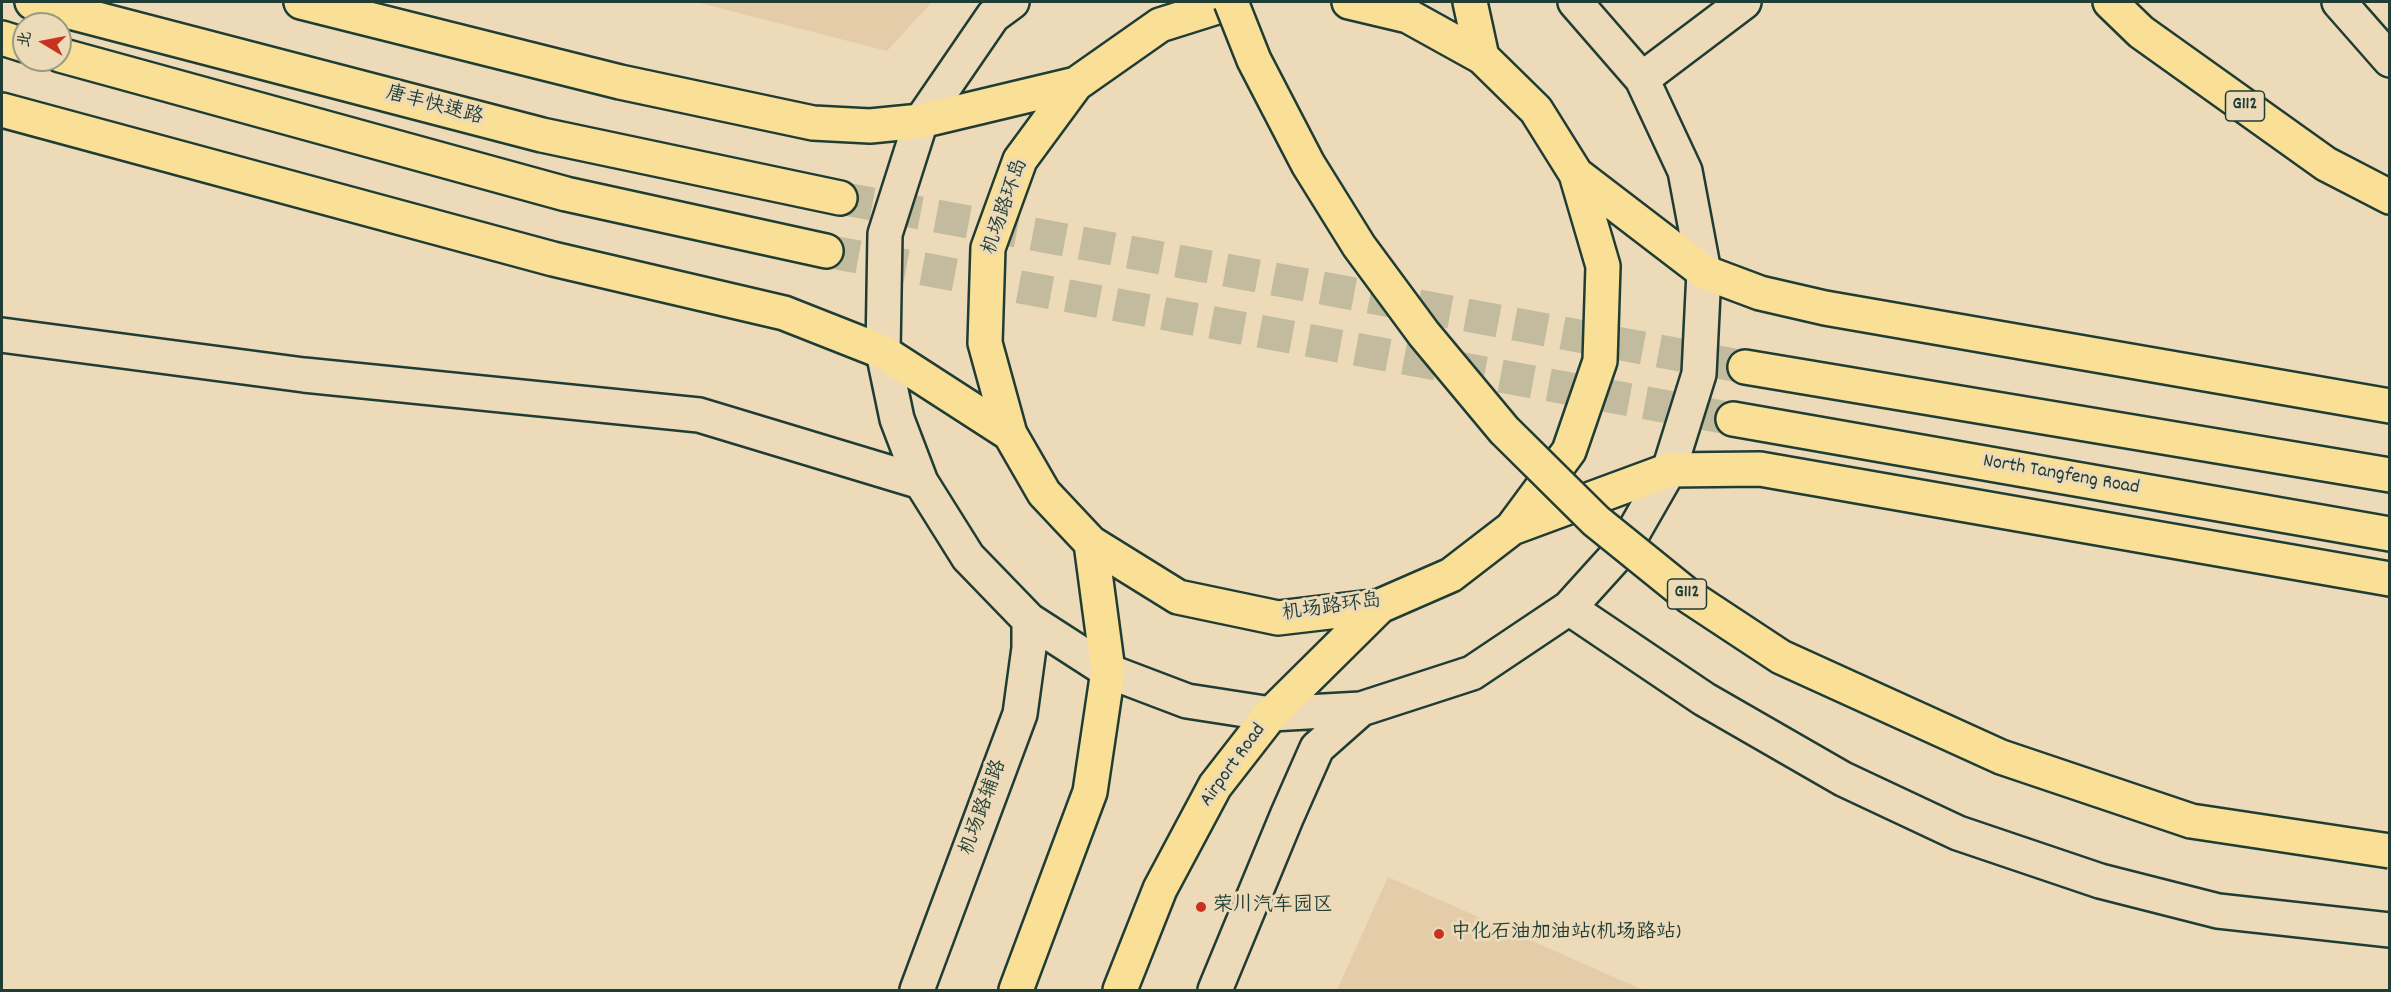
<!DOCTYPE html>
<meta charset="utf-8">
<style>
body{margin:0}
#map{position:relative;width:2391px;height:992px;overflow:hidden;background:#ecdab8;font-family:Dekko,"LXGW WenKai TC",sans-serif}
canvas{display:block}
.frame{position:absolute;inset:0;border:3px solid #1f3d34;pointer-events:none}
.north{position:absolute;left:12px;top:12px;width:60px;height:60px;box-sizing:border-box;background:#ecdab8;border:2px solid #9a9b83;border-radius:50%;rotate:280deg;font-size:16px;font-weight:700;line-height:24px;text-align:center;color:#1f3d34}
.north::after{content:'';display:block;margin:auto;width:21px;height:27px;background:#c8321e;clip-path:polygon(50% 0,100% 100%,50% 72%,0 100%)}
</style>
<div id="map">
<canvas width="2391" height="992"></canvas>
<div class="frame"></div>
<div class="north">北</div>
</div>
<script>
const context = document.querySelector('canvas').getContext('2d');
context.lineJoin = 'round';
function paint(path, color) { context.fillStyle = color; context.fill(path, 'evenodd'); }
const poly = rows => new Path2D(rows.map(r => 'M' + r).join(''));
function strokePath(path, color, width, dash) { context.strokeStyle = color; context.lineWidth = width; context.lineCap = dash ? 'butt' : 'round'; context.setLineDash(dash || []); context.stroke(path); }
function write(font, color, halo, rows, align = 'center') {
  context.font = font + ' Dekko,"LXGW WenKai TC",sans-serif'; context.lineWidth = 6; context.setLineDash([]); context.textBaseline = 'middle'; context.strokeStyle = halo; context.fillStyle = color; for (const [text, x, y, turn = 0] of rows) {
    context.save(); context.translate(x, y); context.rotate((+turn || 0) * Math.PI / 180); context.textAlign = isNaN(turn) ? turn : align; if (halo) context.strokeText(text, 0, 0); context.fillText(text, 0, 0); context.restore();
  }
}
paint(poly([
 [696,2,932,2,887,51],
 [1388,877,1643,990,1337,990]
]), '#e5cca9');
strokePath(poly([
 [840,198,1745,367],
 [826,251,1733,419]
]), '#c3bb9e', 33, [33, 16]);
const minor = poly([
 [1012,2,993,16,921,121,885,234,883,352,897,419,921,482,968,557,1029,620,1108,671,1187,701,1271,714,1361,709,1472,673,1569,608,1626,545,1669,470,1699,374,1704,272,1685,171,1642,79,1575,2],
 [2339,2,2390,60],
 [1642,79,1744,2],
 [2,335,304,375,699,415,921,482],
 [1569,608,1704,699,1843,779,1958,833,2100,881,2218,911,2390,930],
 [917,990,1020,714,1029,648,1029,620],
 [1215,990,1287,816,1317,748,1361,709]
]);
const major = poly([
 [301,2,620,82,813,123,870,126,921,121,1076,84],
 [1233,2,1160,25,1076,84,1020,160,988,248,985,343,1010,434,1044,493,1091,543,1178,597,1278,618,1380,606,1451,575,1512,528,1569,451,1600,361,1603,266,1576,174,1536,110,1482,57,1408,16,1349,2],
 [1470,2,1482,57],
 [2,110,553,259,784,313,883,352,1010,434],
 [1576,174,1704,272,1760,293,1825,308,2390,406],
 [1512,528,1669,470,1760,469,2390,579],
 [1016,990,1090,792,1108,671,1091,543],
 [1120,990,1160,889,1215,786,1271,714,1380,606]
]);
const highway = poly([
 [32,2,542,135,840,198],
 [2110,2,2141,32,2326,164,2390,197],
 [2,38,24,45],
 [60,55,566,194,826,251],
 [1745,367,2390,475],
 [1733,419,2390,534]
]);
strokePath(minor, '#1f3d34', 38);
strokePath(major, '#1f3d34', 38);
strokePath(highway, '#1f3d34', 38);
strokePath(minor, '#ecdab8', 33);
strokePath(major, '#fadf96', 33);
strokePath(highway, '#fadf96', 33);
const highwayBridge = poly([
 [1231,2,1254,60,1308,164,1359,246,1424,334,1504,430,1596,521,1690,597,1781,657,2001,757,2191,821,2390,851]
]);
strokePath(highwayBridge, '#1f3d34', 38, []);
strokePath(highwayBridge, '#fadf96', 33);
for (const [x, y, r, color] of [
 [1201,907,6,"#c8321e"],
 [1439,934,6,"#c8321e"]
]) { const dot = new Path2D(); dot.arc(x, y, r, 0, 2 * Math.PI); context.fillStyle = color; context.fill(dot); strokePath(dot, '#ecdab8', 2); }
for (const [x, y, w] of [
 [2245,106,39],
 [1687,594,39]
]) { const box = new Path2D(); box.roundRect(x - w / 2, y - 15, w, 30, 4.5); context.fillStyle = '#ecdab8'; context.fill(box); strokePath(box, '#1f3d34', 1.5); }
write('bold 18px', '#1f3d34', null, [
 ["G112",2245,106],
 ["G112",1687,594]
]);
write('20px', '#1f3d34', '#ecdab8', [
 ["唐丰快速路",434,107,15],
 ["机场路环岛",1007,207,-71],
 ["North Tangfeng Road",2061,476,10],
 ["机场路环岛",1332,609,-8],
 ["Airport Road",1234,766,-54],
 ["机场路辅路",985,808,-70]
]);
write('20px', '#1f3d34', '#ecdab8', [
 ["荣川汽车园区",1213,907],
 ["中化石油加油站(机场路站)",1451,934]
], 'left');
</script>
